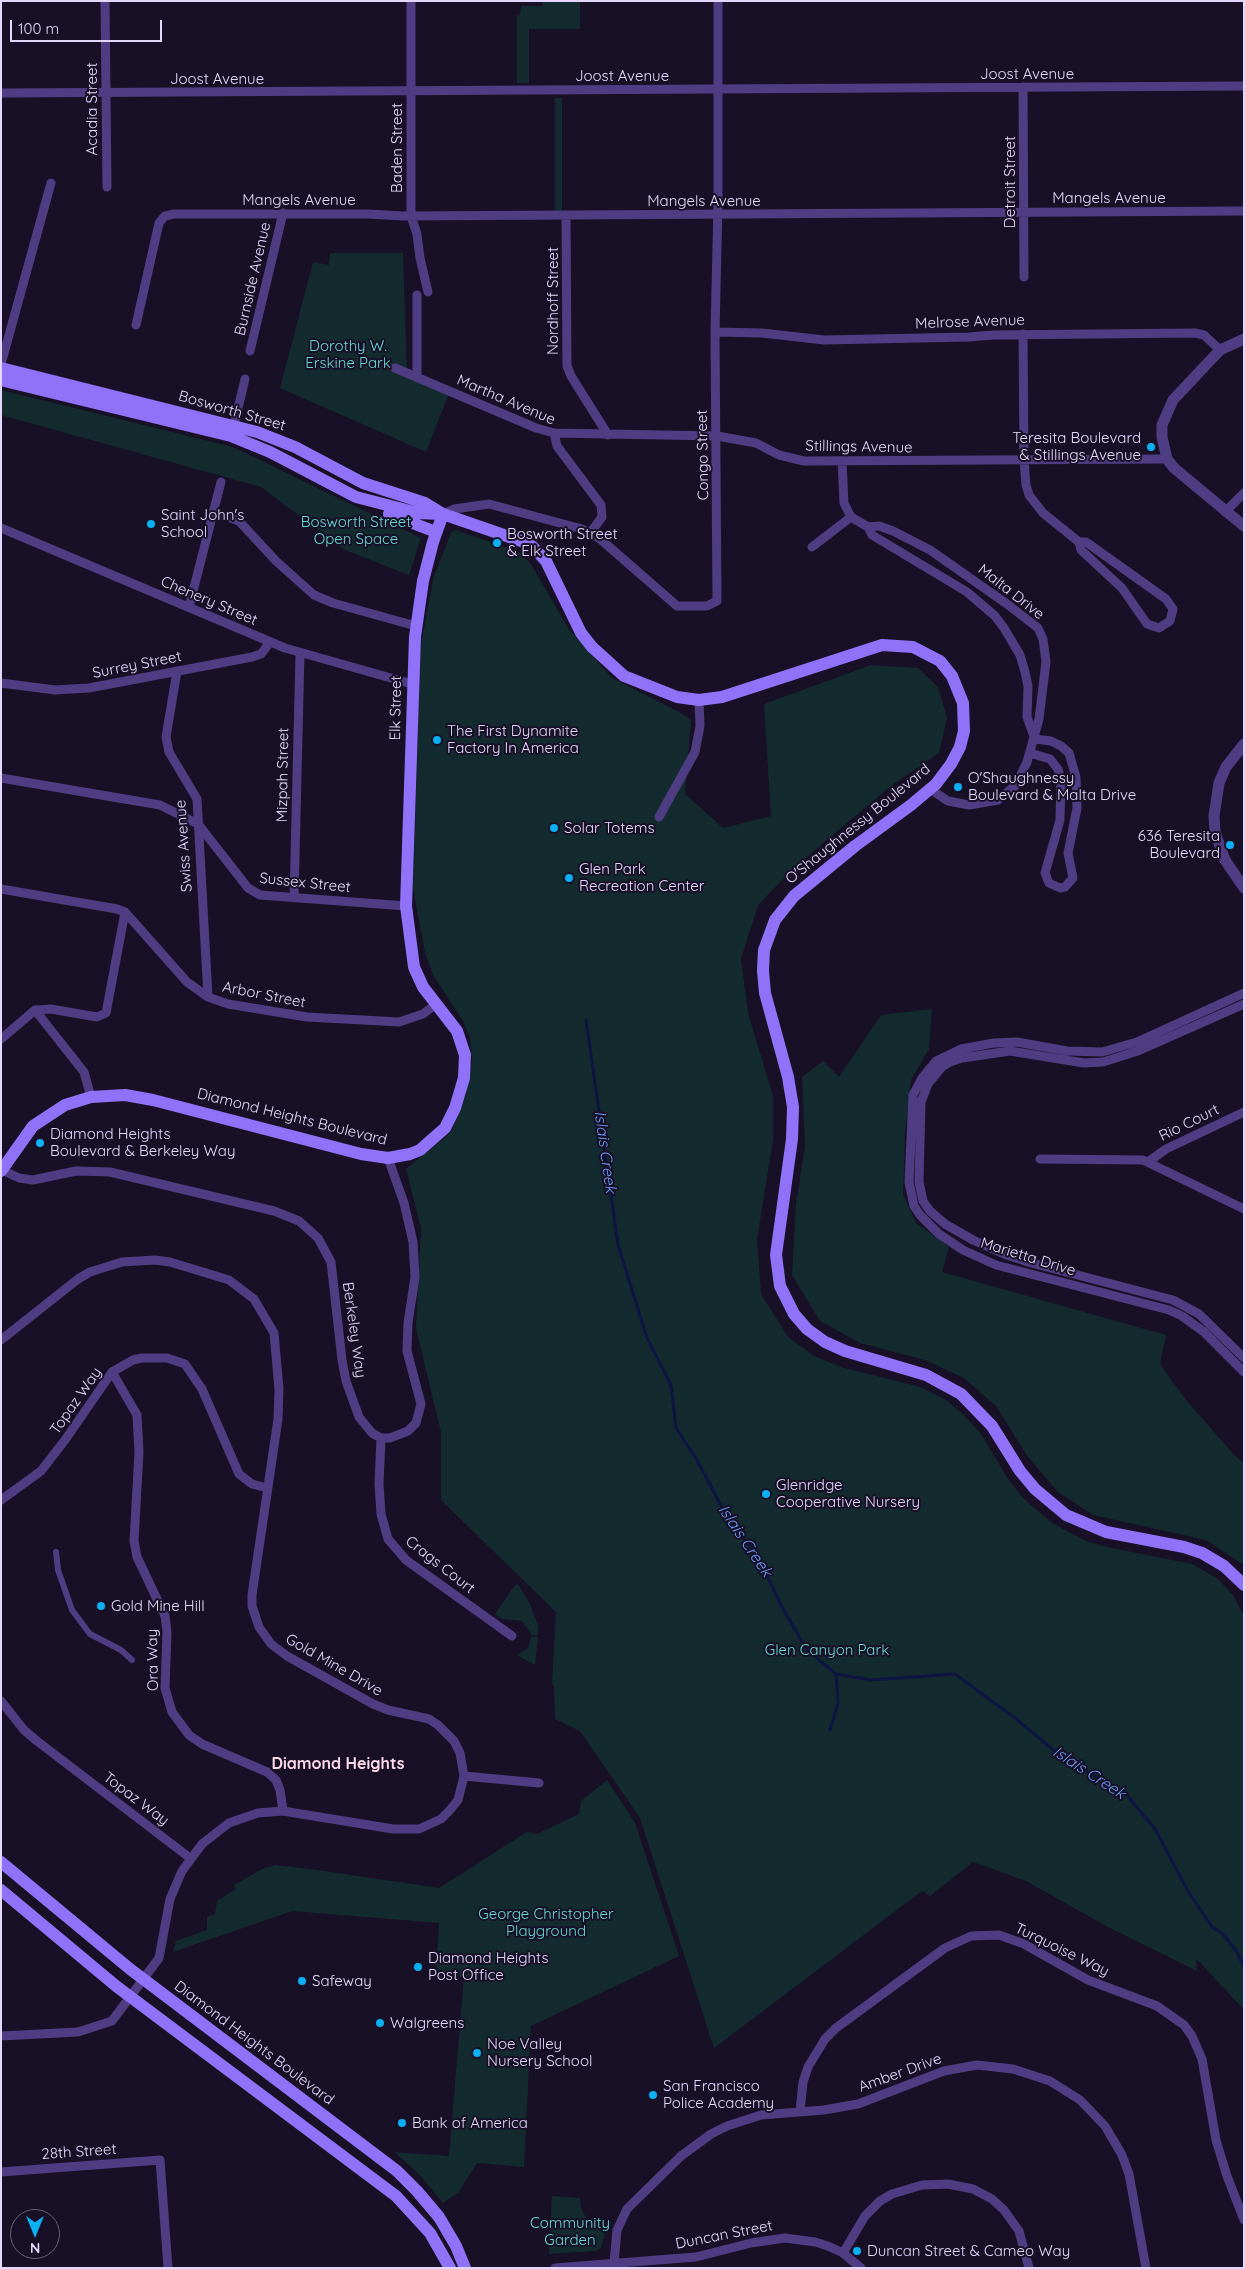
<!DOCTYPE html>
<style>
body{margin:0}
#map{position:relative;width:1245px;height:2269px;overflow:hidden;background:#181026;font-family:Quicksand,sans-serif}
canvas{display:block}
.frame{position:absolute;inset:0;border:2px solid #e3d7fd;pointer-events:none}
.north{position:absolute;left:10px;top:2209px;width:50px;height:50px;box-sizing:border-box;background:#181026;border:1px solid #69607c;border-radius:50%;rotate:180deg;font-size:14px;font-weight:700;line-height:20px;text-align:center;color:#e3d7fd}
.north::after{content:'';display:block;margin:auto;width:18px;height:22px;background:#0baff4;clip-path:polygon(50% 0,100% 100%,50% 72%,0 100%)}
.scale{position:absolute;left:10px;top:20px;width:152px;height:22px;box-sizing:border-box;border:2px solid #e3d7fd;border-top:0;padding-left:6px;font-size:15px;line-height:18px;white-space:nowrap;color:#e3d7fd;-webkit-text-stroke:4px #181026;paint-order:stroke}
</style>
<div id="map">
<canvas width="1245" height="2269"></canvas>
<div class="frame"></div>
<div class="north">N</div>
<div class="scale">100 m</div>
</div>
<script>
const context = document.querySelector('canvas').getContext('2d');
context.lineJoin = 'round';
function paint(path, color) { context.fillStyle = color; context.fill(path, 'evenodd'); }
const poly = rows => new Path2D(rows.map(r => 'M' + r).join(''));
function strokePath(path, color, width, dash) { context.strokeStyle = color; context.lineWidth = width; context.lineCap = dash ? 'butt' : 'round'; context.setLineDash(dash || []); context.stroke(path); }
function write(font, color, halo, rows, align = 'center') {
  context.font = font + ' Quicksand,sans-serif'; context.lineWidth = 4; context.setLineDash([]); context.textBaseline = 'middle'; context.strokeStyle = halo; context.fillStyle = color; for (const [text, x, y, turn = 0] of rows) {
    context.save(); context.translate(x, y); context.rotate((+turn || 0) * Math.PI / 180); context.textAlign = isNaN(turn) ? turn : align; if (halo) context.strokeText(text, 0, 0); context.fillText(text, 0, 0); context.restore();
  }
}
paint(poly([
 [543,1,580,1,580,29,529,29,529,83,517,83,517,16,520,15,521,6,542,6],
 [555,98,562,98,562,212,555,211],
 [330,253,403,253,407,375,449,393,426,452,280,388,313,262,329,265],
 [1,390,233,447,421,538,409,575,345,550,261,487,1,415],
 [456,530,519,552,531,564,568,628,612,678,681,713,691,720,685,794,723,828,771,816,764,704,871,665,918,668,938,687,947,718,939,753,891,786,795,867,758,905,741,959,748,1013,773,1096,773,1140,757,1239,761,1294,788,1337,814,1356,844,1368,920,1387,946,1400,963,1414,981,1434,1008,1479,1023,1498,1052,1523,1086,1541,1107,1547,1192,1564,1218,1579,1233,1595,1244,1616,1244,2010,1199,1961,1196,1960,1197,1971,1108,1927,1026,1881,973,1862,930,1896,922,1891,714,2048,640,1818,580,1731,555,1719,554,1687,552,1683,556,1612,441,1500,441,1432,416,1329,421,1228,406,1169,447,1136,453,1128,466,1095,472,1061,470,1038,463,1021,433,975,425,952,413,889,421,644,434,576,451,533],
 [932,1009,929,1049,911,1080,905,1133,903,1194,916,1223,949,1247,942,1272,1166,1335,1160,1364,1186,1400,1236,1457,1244,1463,1244,1562,1242,1564,1206,1540,1093,1515,1058,1492,1028,1457,996,1406,964,1378,925,1360,860,1343,820,1321,792,1275,796,1204,805,1146,802,1077,823,1061,839,1077,881,1015],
 [518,1584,529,1602,538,1625,538,1636,532,1635,522,1621,502,1619,495,1614,515,1585],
 [531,1637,538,1637,535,1665,517,1655,528,1648],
 [607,1780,635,1823,679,1956,531,2026,524,2167,477,2163,458,2193,443,2203,419,2174,394,2152,449,2156,464,1977,436,1975,439,1923,292,1911,173,1952,176,1941,207,1930,207,1917,215,1914,217,1901,236,1889,234,1885,264,1868,275,1865,310,1869,439,1888,527,1832,537,1834,579,1814,581,1801],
 [552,2196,580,2198,581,2208,587,2220,605,2232,601,2248,595,2251,549,2254]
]), '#132b2f');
strokePath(poly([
 [586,1020,618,1245,647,1338,671,1385,676,1428,697,1460,728,1519,757,1554,782,1607,807,1650,836,1674,871,1680,955,1674,1015,1718,1063,1758,1126,1794,1155,1829,1189,1893,1212,1927,1223,1934,1237,1952,1244,1967],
 [830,1730,838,1703,836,1674]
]), '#0d1542', 3);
strokePath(poly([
 [56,1552,58,1570,72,1610,90,1634,121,1650,132,1660]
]), '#4e3d82', 6);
strokePath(poly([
 [105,1,107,187],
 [411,1,411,216,417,234,420,258,428,292],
 [1023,87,1024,277],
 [1,93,1244,86],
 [566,216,567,366,571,376,608,435],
 [417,295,417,377],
 [136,325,159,223,165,216,174,214,368,214,403,216,1244,211],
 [715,332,762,333,824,340,969,337,994,335,1195,333,1204,335,1220,350],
 [1023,334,1024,460,1026,485,1029,495,1043,513,1079,542,1081,550,1122,588,1147,624,1159,628,1170,621,1173,609,1166,599,1086,542,1079,542],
 [250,351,283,213],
 [1,364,51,183],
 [395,368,536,428,554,433,557,446,601,505,602,517,591,532],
 [234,425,245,379],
 [554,433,717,436,756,443,779,455,804,461,1167,459],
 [842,461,844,503,851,517,868,527,872,535,967,592,995,616,1004,628,1020,655,1025,672,1028,686,1027,717,1035,739],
 [214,512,239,521,276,561,314,595,333,603,416,626],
 [1225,512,1244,493],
 [443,514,454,509,489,504,582,529,599,538,677,606,707,606,717,601,715,332,718,204,718,1],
 [868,527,879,526,893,531,930,550,1007,604,1038,628,1043,639,1046,662,1039,719,1027,762,1016,785,998,800,969,805,948,801,930,789],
 [1,528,285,648,412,684],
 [812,547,851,517],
 [189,607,221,482],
 [177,671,166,737,169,752,197,799,208,997],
 [1,683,55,690,89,688,252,657,261,654,270,642],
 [1030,753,1050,759,1058,769,1061,780,1060,820,1045,873,1049,883,1060,888,1065,887,1073,878,1068,853,1077,808,1076,777,1069,753,1061,746,1051,741,1035,739],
 [1,778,160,805,198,824,248,888,260,895,406,906],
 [659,817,695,752,700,726,699,700],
 [1,889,117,909,125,912,187,982,208,997,228,1004,307,1017,399,1022,423,1014,436,1004],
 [294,898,300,654],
 [1244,993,1137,1042,1102,1052,1067,1051,1017,1042,994,1043,961,1049,936,1061,922,1078,913,1095,909,1182,914,1206,920,1215,939,1234,963,1250,996,1265,1169,1310,1182,1316,1204,1332,1244,1372],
 [1244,1004,1138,1051,1103,1062,1084,1063,1010,1051,962,1058,950,1062,942,1067,928,1084,921,1102,919,1182,923,1201,930,1211,945,1224,973,1240,1004,1254,1028,1262,1173,1300,1199,1314,1244,1358],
 [35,1010,84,1072,91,1097],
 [1,1039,35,1010,51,1009,97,1017,106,1013,125,912],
 [1040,1159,1143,1160,1244,1209],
 [1148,1162,1166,1149,1244,1112],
 [2,1170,19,1178,33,1180,76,1171,110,1172,274,1211,299,1221,318,1238,331,1262,342,1360,346,1381,359,1417,372,1433,381,1438,390,1438,408,1431,416,1423,421,1404,407,1351,408,1323,415,1277,413,1242,404,1203,388,1158],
 [1,1340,78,1279,90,1272,122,1262,155,1260,170,1262,229,1280,254,1299,274,1333,279,1389,278,1419,252,1595,252,1606,259,1627,271,1644,287,1656,373,1704,388,1710,429,1719,438,1725,454,1741,460,1753,464,1776,458,1800,450,1810,441,1819,419,1829,393,1829,283,1811,258,1813,229,1823,202,1844,182,1871,170,1899,159,1958,112,2021,78,2032,1,2036],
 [112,1372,137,1415,139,1452,134,1541,137,1557,165,1616,167,1632,165,1688,172,1712,189,1735,202,1744,267,1772,276,1780,280,1790,283,1811],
 [381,1438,379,1484,381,1514,388,1539,406,1560,512,1636],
 [1,1500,41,1471,65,1440,112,1372,133,1360,142,1358,167,1358,185,1364,202,1389,239,1474,252,1484,267,1488],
 [1,1701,24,1730,37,1741,190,1858],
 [464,1776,539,1783],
 [800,2112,803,2082,808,2067,825,2039,836,2028,945,1948,971,1936,999,1935,1024,1944,1088,1980,1157,2006,1184,2025,1192,2036,1202,2059,1216,2140,1227,2176,1244,2220],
 [1,2172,160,2160,168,2268],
 [843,2253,865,2216,880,2201,892,2194,922,2185,948,2184,973,2189,992,2199,1004,2210,1019,2231,1029,2268],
 [614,2263,617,2230,627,2209,681,2156,711,2134,727,2126,761,2115,824,2110,858,2104,944,2071,977,2065,1013,2069,1050,2081,1080,2100,1105,2126,1122,2155,1129,2174,1146,2268],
 [555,2268,696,2257,751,2243,785,2238,815,2242,828,2246,843,2253,861,2268]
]), '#4e3d82', 9);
strokePath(poly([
 [1244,339,1220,350,1173,400,1162,425,1162,437,1167,459,1174,468,1244,526],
 [1244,744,1226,767,1219,783,1214,816,1215,832,1221,849,1225,860,1244,888]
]), '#4e3d82', 11);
strokePath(poly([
 [1,368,257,432,295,447,363,483,425,503,443,514,524,542,533,547,546,561,581,633,592,647,624,676,677,697,699,700,722,697,882,645,913,647,940,661,952,676,963,703,964,731,960,747,951,764,936,784,911,805,855,846,794,896,775,920,764,950,763,971,765,993,788,1077,793,1107,792,1139,776,1255,780,1286,794,1314,807,1329,825,1342,845,1351,926,1375,961,1394,992,1426,1020,1471,1035,1489,1066,1515,1106,1532,1184,1547,1202,1553,1224,1566,1244,1585],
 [1,380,231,436,270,452,356,497,418,513,441,514],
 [389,514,436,532],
 [1,1171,33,1126,65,1105,91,1097,125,1095,153,1100,361,1154,388,1158,410,1154,420,1150,445,1128,455,1108,464,1078,465,1055,457,1031,423,987,414,967,406,906,415,637,423,581,433,542,443,514],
 [1,1862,130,1969,397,2171,417,2191,439,2217,456,2246,465,2268],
 [1,1890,116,1986,396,2196,430,2233,450,2268]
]), '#9072f9', 12);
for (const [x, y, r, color] of [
 [1151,447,5,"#0baff4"],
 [151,524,5,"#0baff4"],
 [497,543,5,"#0baff4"],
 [437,740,5,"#0baff4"],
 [958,787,5,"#0baff4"],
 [554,828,5,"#0baff4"],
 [1230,845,5,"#0baff4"],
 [569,878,5,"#0baff4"],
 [40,1143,5,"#0baff4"],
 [766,1494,5,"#0baff4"],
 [101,1606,5,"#0baff4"],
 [418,1967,5,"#0baff4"],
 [302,1981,5,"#0baff4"],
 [380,2023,5,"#0baff4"],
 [477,2053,5,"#0baff4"],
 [653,2095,5,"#0baff4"],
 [402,2123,5,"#0baff4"],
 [857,2251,5,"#0baff4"]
]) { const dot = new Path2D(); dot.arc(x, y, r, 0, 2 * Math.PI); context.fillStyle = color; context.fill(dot); strokePath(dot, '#181026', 2); }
write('15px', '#e3d7fd', '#181026', [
 ["Joost Avenue",1027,74],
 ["Joost Avenue",622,76],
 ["Joost Avenue",217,79],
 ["Acadia Street",92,109,-90],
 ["Baden Street",397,148,-90],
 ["Detroit Street",1010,182,-90],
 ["Mangels Avenue",1109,198],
 ["Mangels Avenue",299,200],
 ["Mangels Avenue",704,201],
 ["Burnside Avenue",253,279,-77],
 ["Nordhoff Street",553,301,-90],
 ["Melrose Avenue",970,322,-2],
 ["Martha Avenue",506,400,23],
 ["Bosworth Street",232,411,16],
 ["Stillings Avenue",859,447,1],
 ["Congo Street",703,455,-91],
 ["Malta Drive",1011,592,38],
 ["Chenery Street",209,601,23],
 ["Surrey Street",137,665,-11],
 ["Elk Street",396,708,-89],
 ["Mizpah Street",283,775,-89],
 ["O'Shaughnessy Boulevard",858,824,-39],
 ["Swiss Avenue",184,846,-94],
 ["Sussex Street",305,883,6],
 ["Arbor Street",264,995,11],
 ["Diamond Heights Boulevard",292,1117,14],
 ["Rio Court",1189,1123,-26],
 ["Marietta Drive",1028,1257,17],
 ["Berkeley Way",354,1330,82],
 ["Topaz Way",76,1401,-55],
 ["Crags Court",440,1565,38],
 ["Ora Way",153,1660,-91],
 ["Gold Mine Drive",334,1665,30],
 ["Topaz Way",136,1799,37],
 ["Turquoise Way",1062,1950,26],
 ["Diamond Heights Boulevard",254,2043,37],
 ["Amber Drive",900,2073,-20],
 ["28th Street",79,2152,-4],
 ["Duncan Street",724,2235,-11]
]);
write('15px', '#65dbd5', '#181026', [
 ["Dorothy W.",348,346],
 ["Erskine Park",348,363],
 ["Bosworth Street",356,522],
 ["Open Space",356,539],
 ["Glen Canyon Park",827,1650],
 ["George Christopher",546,1914],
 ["Playground",546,1931],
 ["Community",570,2223],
 ["Garden",570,2240]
]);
write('15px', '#e3d7fd', '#181026', [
 ["Teresita Boulevard",1141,438,"right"],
 ["& Stillings Avenue",1141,455,"right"],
 ["Saint John's",161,515],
 ["School",161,532],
 ["Bosworth Street",507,534],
 ["& Elk Street",507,551],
 ["The First Dynamite",447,731],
 ["Factory In America",447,748],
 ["O'Shaughnessy",968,778],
 ["Boulevard & Malta Drive",968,795],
 ["Solar Totems",564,828],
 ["636 Teresita",1220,836,"right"],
 ["Boulevard",1220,853,"right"],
 ["Glen Park",579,869],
 ["Recreation Center",579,886],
 ["Diamond Heights",50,1134],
 ["Boulevard & Berkeley Way",50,1151],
 ["Glenridge",776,1485],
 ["Cooperative Nursery",776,1502],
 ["Gold Mine Hill",111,1606],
 ["Diamond Heights",428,1958],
 ["Post Office",428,1975],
 ["Safeway",312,1981],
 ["Walgreens",390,2023],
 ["Noe Valley",487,2044],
 ["Nursery School",487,2061],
 ["San Francisco",663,2086],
 ["Police Academy",663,2103],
 ["Bank of America",412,2123],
 ["Duncan Street & Cameo Way",867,2251]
], 'left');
write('italic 16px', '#699af8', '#181026', [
 ["Islais Creek",605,1152,82],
 ["Islais Creek",745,1541,56],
 ["Islais Creek",1089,1773,33]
]);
write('bold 16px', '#fdd9e9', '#181026', [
 ["Diamond Heights",338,1764]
]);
</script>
